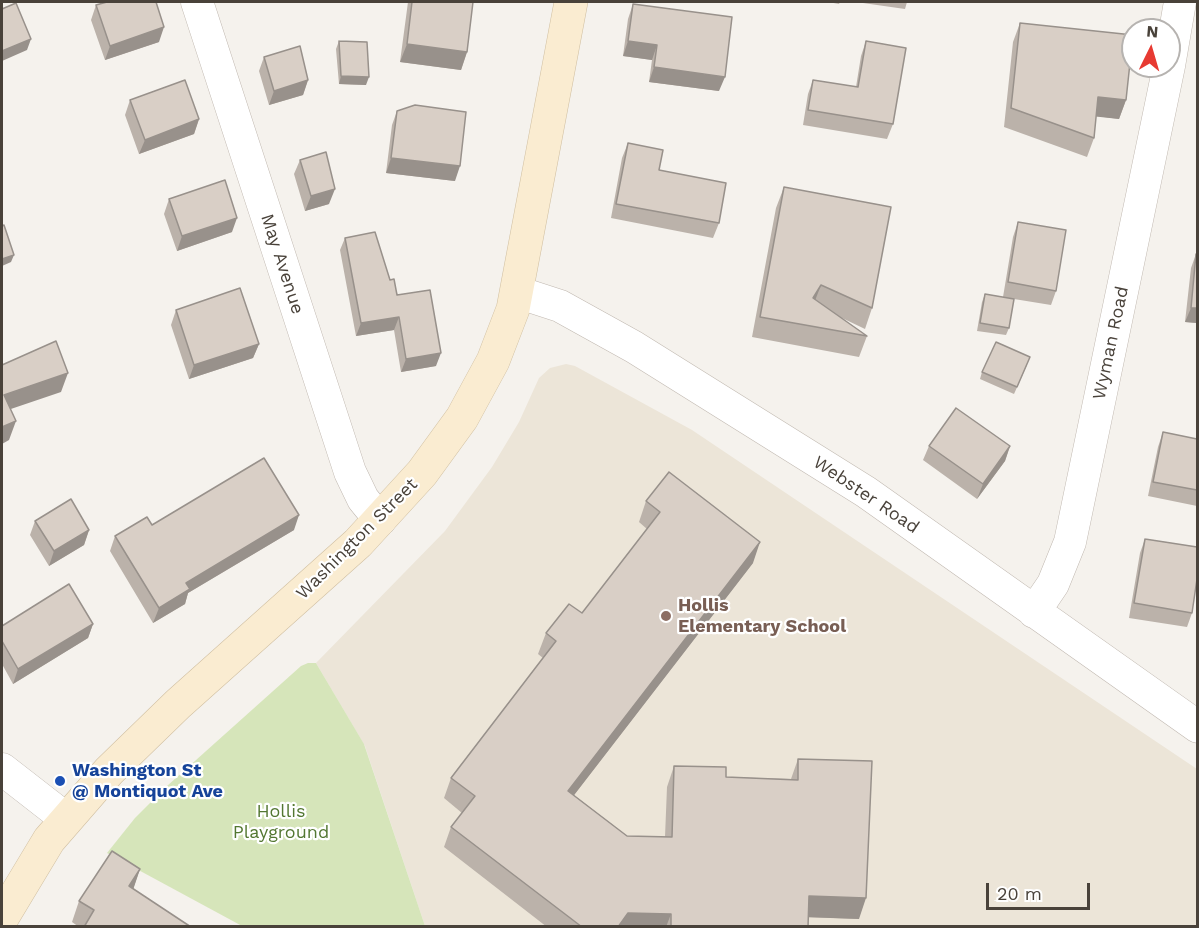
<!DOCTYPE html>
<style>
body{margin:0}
#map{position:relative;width:1199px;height:928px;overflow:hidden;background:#f5f2ed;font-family:"Work Sans",sans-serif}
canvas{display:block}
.frame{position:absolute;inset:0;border:3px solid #49423a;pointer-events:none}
.north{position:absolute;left:1121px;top:18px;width:60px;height:60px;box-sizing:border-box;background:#fff;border:2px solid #b6b3b0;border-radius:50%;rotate:5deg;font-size:16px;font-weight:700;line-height:24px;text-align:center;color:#49423a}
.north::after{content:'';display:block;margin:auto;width:21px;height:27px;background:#e73a32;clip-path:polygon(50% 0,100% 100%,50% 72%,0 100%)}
.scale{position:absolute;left:986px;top:883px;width:104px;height:27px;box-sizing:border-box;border:3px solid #49423a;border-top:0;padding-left:8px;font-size:18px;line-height:21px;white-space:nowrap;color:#49423a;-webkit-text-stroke:4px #fff;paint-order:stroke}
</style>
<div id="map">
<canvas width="1199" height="928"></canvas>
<div class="frame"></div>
<div class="north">N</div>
<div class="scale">20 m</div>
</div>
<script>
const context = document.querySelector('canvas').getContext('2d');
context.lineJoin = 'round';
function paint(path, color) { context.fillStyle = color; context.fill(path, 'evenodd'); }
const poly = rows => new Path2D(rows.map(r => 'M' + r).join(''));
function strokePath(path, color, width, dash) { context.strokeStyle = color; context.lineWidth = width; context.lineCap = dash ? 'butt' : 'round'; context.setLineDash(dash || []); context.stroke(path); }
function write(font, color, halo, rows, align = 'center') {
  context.font = font + ' "Work Sans",sans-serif'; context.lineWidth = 4.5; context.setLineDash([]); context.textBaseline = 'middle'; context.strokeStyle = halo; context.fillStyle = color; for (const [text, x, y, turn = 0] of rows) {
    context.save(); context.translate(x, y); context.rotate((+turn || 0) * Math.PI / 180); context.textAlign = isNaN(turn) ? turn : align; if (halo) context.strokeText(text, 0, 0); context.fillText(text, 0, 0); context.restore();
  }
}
paint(poly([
 [566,364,575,366,692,430,1197,769,1197,926,425,926,365,746,316,663,445,531,492,467,519,422,539,378,550,368]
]), '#ece5d8');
paint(poly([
 [308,663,316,663,364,744,425,926,242,926,107,853,135,818,167,786,301,666]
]), '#d6e5ba');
const street = poly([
 [197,2,350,472,363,499,380,520],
 [1169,66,1180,2],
 [517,292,560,306,634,347,866,492,1198,727],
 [1034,612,1053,584,1070,542,1169,66],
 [2,769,65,818]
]);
const secondary = poly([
 [2,918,49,840,109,771,178,704,358,543,422,473,462,418,493,361,513,309,571,2]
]);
strokePath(street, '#c0b8b0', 33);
strokePath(secondary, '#d0bfa1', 34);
strokePath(street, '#fff', 32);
strokePath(secondary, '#faecd1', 33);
paint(poly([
 [408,2,473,2,467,52,461,70,400,62],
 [828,2,840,2,839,4],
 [856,2,907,2,905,9],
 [633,4,719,91,649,82,652,60,623,56,628,19],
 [96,5,159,42,105,60,91,20],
 [1020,23,1126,100,1119,119,1096,116,1094,138,1087,157,1004,127,1013,42],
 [339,41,366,85,339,84,336,49],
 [866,41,893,124,887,139,803,125,808,94,813,80,856,87,861,56],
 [264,57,308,80,303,95,269,105,259,71],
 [130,100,199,119,194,134,139,154,125,115],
 [397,111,455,181,386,173,392,125],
 [628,143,719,223,713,238,611,218,622,158],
 [300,160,329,204,305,211,294,174],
 [784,187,872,308,865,329,842,318,867,336,859,357,752,337,776,208],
 [169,199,232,232,177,251,164,214],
 [1018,222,1056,291,1051,305,1014,299,1009,328,1006,335,977,331,982,302,985,294,1003,297,1013,237],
 [345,238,390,280,436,366,401,372,394,330,356,336,340,250],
 [1196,254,1197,254,1197,323,1185,322,1191,268],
 [176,310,259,344,253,358,189,379,171,325],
 [1027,365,1014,394,980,379,982,372],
 [1163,432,1197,439,1197,506,1148,496,1158,447],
 [929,446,1010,446,1005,461,977,499,923,460],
 [646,501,753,563,574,795,627,836,665,837,667,787,674,766,726,777,791,779,798,759,859,919,808,917,808,927,547,927,444,847,451,827,462,813,444,798,451,778,543,658,538,654,546,633,582,613,647,529,639,522],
 [35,521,89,530,84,545,49,566,30,535],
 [152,525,294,530,188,593,185,604,153,623,110,551,115,536],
 [1145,539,1192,613,1187,627,1129,618,1140,553],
 [93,624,88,638,13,684,2,664,2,626],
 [140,869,133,889,191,927,79,927,72,922,79,901]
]), '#bbb2aa');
paint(poly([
 [164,27,159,42,105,60,110,46],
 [31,39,27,50,2,61,2,51],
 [628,41,657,45,652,60,623,56],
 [407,44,467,52,461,70,400,62],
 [654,67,725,77,719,91,649,82],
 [341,76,369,77,366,85,339,84],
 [308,80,303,95,269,105,274,91],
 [1098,97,1126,100,1119,119,1091,116],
 [199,119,194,134,139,154,145,140],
 [391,158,460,166,455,181,386,173],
 [335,189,329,204,305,211,311,196],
 [237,218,232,232,177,251,182,236],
 [14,255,11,262,2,266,2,259],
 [821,285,813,306,813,298],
 [1191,308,1197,308,1197,323,1185,322],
 [399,317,394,330,356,336,361,323],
 [259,344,253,358,189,379,194,365],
 [441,353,436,366,401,372,406,359],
 [68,373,61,392,2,412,4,395],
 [16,421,9,440,2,444,2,427],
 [1010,446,1005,461,977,499,983,484],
 [299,515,294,530,188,593,185,604,153,623,159,608,186,583],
 [89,530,84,545,49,566,54,551],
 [760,542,753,563,561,812,568,791],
 [93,624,88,638,13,684,18,669],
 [140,869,133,890,129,886],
 [809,896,866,898,859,919,802,917],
 [628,913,671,914,666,927,618,927]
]), '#98918b');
const building = poly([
 [107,2,156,2,164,27,110,46,96,5,107,2],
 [412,2,473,2,467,52,407,44,412,2],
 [16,3,31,39,2,51,2,9,16,3],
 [633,4,732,17,725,77,654,67,657,45,628,41,633,4],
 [1020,23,1133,35,1126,100,1098,97,1094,138,1011,108,1020,23],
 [339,41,367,42,369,77,341,76,339,41],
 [866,41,906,48,893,124,808,110,813,80,858,87,866,41],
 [300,46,308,80,274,91,264,57,300,46],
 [185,80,199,119,145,140,130,100,185,80],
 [415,105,466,112,460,166,391,158,397,111,415,105],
 [628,143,663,150,659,170,726,183,719,223,616,204,628,143],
 [326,152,335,189,311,196,300,160,326,152],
 [225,180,237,218,182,236,169,199,225,180],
 [784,187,891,207,872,308,821,285,813,298,867,336,760,317,784,187],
 [1018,222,1066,230,1056,291,1008,282,1018,222],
 [4,225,14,255,2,259,2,226,4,225],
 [375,232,390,280,394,279,397,295,430,290,441,353,406,359,399,317,361,323,345,238,375,232],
 [1196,254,1197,254,1197,308,1191,308,1196,254],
 [240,288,259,344,194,365,176,310,240,288],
 [985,294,1014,299,1009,328,980,323,985,294],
 [56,341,68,373,4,395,16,421,2,427,2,365,56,341],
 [996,342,1030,357,1017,387,982,372,996,342],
 [956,408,1010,446,983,484,929,446,956,408],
 [1163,432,1197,439,1197,490,1153,482,1163,432],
 [264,458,299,515,186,583,190,589,159,608,115,536,147,517,152,525,264,458],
 [669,472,760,542,568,791,627,836,672,837,674,766,726,767,726,777,798,780,798,759,872,761,866,898,809,896,808,927,671,927,671,914,628,913,618,927,582,927,451,827,475,796,451,778,556,641,546,633,569,604,582,613,660,512,646,501,669,472],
 [71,499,89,530,54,551,35,521,71,499],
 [1145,539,1197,547,1197,579,1192,613,1134,603,1145,539],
 [69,584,93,624,18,669,2,641,2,626,69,584],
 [112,851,140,869,129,886,191,927,84,927,94,910,79,901,112,851]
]);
paint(building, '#d9cfc6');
strokePath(building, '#98918b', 1.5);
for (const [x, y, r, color] of [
 [666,616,6,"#8d6e63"],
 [60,781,6,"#1a4fb4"]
]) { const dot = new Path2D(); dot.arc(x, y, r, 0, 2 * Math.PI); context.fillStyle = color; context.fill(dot); strokePath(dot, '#fff', 2); }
write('18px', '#49423a', '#fff', [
 ["May Avenue",282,264,72],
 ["Wyman Road",1111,343,-78],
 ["Webster Road",866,495,34],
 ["Washington Street",357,539,-45]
]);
write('bold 18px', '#785e54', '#fff', [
 ["Hollis",678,606],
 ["Elementary School",678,627]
], 'left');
write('bold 18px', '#164399', '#fff', [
 ["Washington St",72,771],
 ["@ Montiquot Ave",72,792]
], 'left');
write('18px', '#537732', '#fff', [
 ["Hollis",281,812],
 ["Playground",281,833]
]);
</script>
